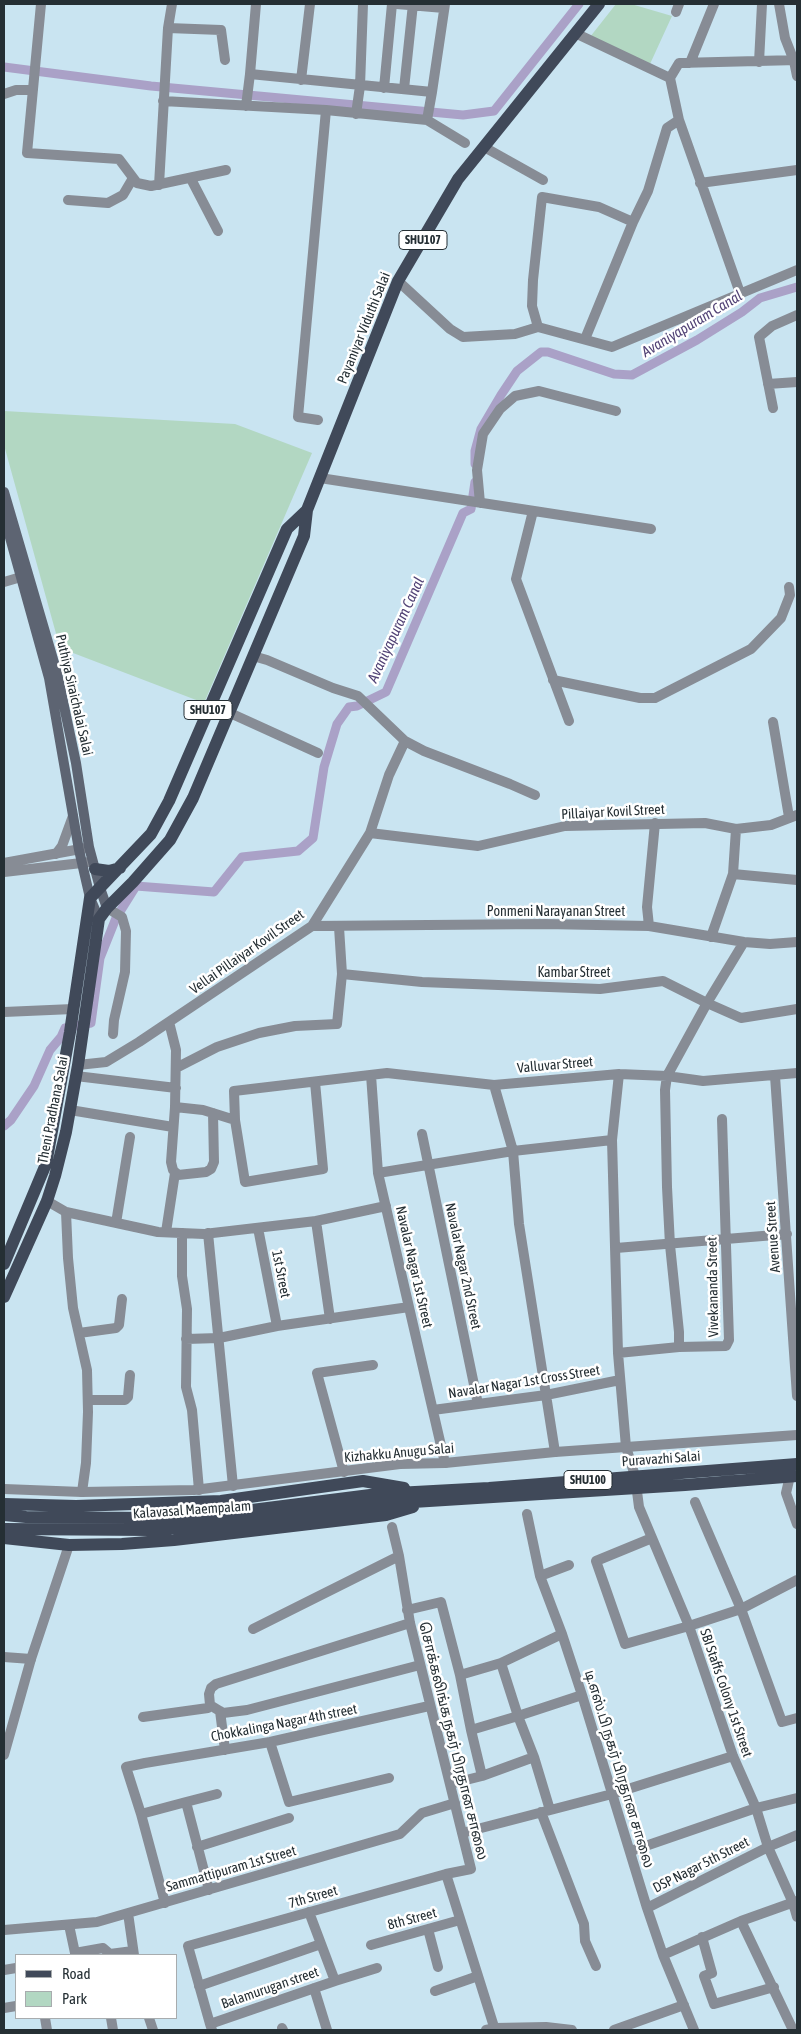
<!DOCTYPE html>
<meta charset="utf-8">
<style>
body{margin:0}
#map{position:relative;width:801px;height:2034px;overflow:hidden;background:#c9e4f1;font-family:"Asap Condensed",sans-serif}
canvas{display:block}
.frame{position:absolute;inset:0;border:5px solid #252f34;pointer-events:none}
.legend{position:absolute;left:15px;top:1954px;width:162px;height:65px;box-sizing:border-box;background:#fff;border:1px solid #a8acae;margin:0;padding:6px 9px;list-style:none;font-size:15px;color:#252f34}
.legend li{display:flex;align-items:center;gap:10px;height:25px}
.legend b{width:25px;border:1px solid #a8acae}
</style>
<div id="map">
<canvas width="801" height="2034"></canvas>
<div class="frame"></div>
<ul class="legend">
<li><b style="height:6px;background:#404959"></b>Road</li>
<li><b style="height:14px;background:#b2d7c2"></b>Park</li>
</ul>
</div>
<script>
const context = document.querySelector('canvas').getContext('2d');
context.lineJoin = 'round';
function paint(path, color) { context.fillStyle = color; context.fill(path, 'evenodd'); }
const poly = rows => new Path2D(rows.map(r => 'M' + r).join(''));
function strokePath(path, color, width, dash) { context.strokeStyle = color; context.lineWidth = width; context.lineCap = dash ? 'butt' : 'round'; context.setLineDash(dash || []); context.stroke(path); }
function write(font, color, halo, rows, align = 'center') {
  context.font = font + ' "Asap Condensed","Noto Sans Tamil",sans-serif'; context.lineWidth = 5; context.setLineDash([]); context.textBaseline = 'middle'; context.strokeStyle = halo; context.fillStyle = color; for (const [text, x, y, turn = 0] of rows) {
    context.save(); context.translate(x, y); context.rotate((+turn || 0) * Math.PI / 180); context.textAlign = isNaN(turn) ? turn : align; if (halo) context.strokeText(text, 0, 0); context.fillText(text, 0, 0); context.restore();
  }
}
paint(poly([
 [616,4,631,4,672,16,650,64,590,37],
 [4,411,235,424,312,453,204,703,60,648,4,445]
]), '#b2d7c2');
strokePath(poly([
 [4,67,151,86,463,115,494,111,579,4],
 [475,464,475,451,481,429,501,395,517,371,541,352,548,352,614,374,632,375,697,340,742,312,760,298,797,287],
 [4,1126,11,1120,34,1086,50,1050,61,1037,65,1028,91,1023,100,958,116,918,136,886,214,892,242,857,298,851,313,838,324,767,337,724,349,707,357,706,386,692,463,513,471,509,475,482]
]), '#aaa1c7', 9);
strokePath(poly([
 [41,4,27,153,119,159,137,183,151,186,226,170],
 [256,4,250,74,432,92,427,120,465,143],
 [397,4,444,8],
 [779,4,785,38,794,61,797,76],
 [676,12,679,4],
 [168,28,221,30,225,60],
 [575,33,670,78,679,63,797,60],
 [759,62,762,4],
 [690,63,714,4],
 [301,80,310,4],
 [384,88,392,4],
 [404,89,413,4],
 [432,92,445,4],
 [4,94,16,90,33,90],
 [163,101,326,110,427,120],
 [246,106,250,74],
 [356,114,360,86,363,4],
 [679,120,740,293],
 [484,147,543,180],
 [191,179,218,231],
 [700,183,797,170],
 [159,185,168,28,172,4],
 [68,200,108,203,123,195,133,178],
 [398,281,450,329,463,337,515,334,538,327,532,306,533,280,542,197,599,207,633,222],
 [538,327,612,347,797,270],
 [585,339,633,222,648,191,667,128,679,120,670,78],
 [768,384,797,382],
 [773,408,759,337,772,326,797,315],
 [318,420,298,417,326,110],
 [320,478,651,529],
 [480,503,477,470,483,434,500,409,515,396,539,391,616,411],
 [533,511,516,579,569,721],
 [4,582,21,577],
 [253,656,267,660,333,688,358,696,405,741,424,751,510,784,535,795],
 [553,680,640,698,655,698,751,649,781,618,790,595,789,587],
 [230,713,318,753],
 [773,722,789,817],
 [370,833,478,846,565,826,705,823,736,829,771,825,797,815],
 [733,874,736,829],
 [107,908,122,917,126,931,125,972,114,1020,113,1034],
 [312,926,545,924,649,926,744,942,770,944,797,942],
 [649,926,647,907,655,823],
 [711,937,733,874,797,880],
 [342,974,422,982,600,989,663,981,707,1003,741,1018,797,1009],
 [4,1012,73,1009],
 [169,1022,176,1050,175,1107,203,1110,235,1120],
 [78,1065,106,1062,139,1042,312,926,370,833,389,775,405,741],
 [176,1068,217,1047,259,1033,295,1026,337,1024,342,974,339,927],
 [619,1074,612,1140,618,1353,626,1447,635,1476,639,1507,689,1626,733,1756,756,1808,768,1847,793,1903,797,1917],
 [371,1075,378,1173,445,1463],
 [76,1076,176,1088],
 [775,1076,797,1396],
 [315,1082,323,1169,245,1182,235,1120,234,1091,387,1073,494,1085,619,1074,667,1076,703,1081,797,1073],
 [494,1085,513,1151,519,1224,555,1452],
 [175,1107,171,1162,173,1170,178,1175,206,1172,211,1169,214,1162,213,1113],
 [70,1110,173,1127],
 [422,1134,478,1404],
 [378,1173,513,1151,612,1140],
 [47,1201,66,1212],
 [316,1221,386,1206],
 [116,1223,130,1137],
 [258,1228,277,1326],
 [166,1232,175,1173],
 [182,1233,182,1276,187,1309,186,1387,192,1410,199,1490],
 [208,1233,233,1486],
 [616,1248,787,1234],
 [79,1333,116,1328,119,1325,122,1299],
 [186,1339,219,1338,277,1326,409,1307],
 [679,1347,679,1332,670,1245,667,1187,665,1090,667,1076,707,1003,744,942],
 [618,1353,679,1347,726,1346,729,1340,722,1119],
 [88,1400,125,1400,128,1397,130,1375],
 [433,1410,546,1395,620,1380],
 [344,1472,317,1373,373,1365],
 [793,1472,790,1476,786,1493,797,1524],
 [82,1492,86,1463,88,1412,87,1370,73,1308,68,1258,66,1212,158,1232,204,1234,316,1221,330,1319],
 [695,1502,741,1609,782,1722,797,1718],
 [527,1514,540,1576,562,1634,582,1695,647,1908,663,1955,694,2030],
 [392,1527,399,1556,410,1623,471,1869,446,1874,495,2030],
 [652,1538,596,1561,625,1644,689,1626,741,1609,797,1580],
 [540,1576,569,1565],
 [407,1610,441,1602,460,1675,501,1663,518,1716,471,1730,460,1675],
 [253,1629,399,1556],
 [4,1657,31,1659],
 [501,1663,562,1634],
 [210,1705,223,1713,247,1710,420,1665],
 [220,1711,225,1750],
 [143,1717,208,1708,210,1705,209,1694,211,1688,216,1684,410,1623],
 [471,1730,482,1776],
 [270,1742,289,1802,389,1778],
 [534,1757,518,1716,582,1695],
 [450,1784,482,1776,534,1757,550,1810],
 [541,1812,584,1924,585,1941,596,1966],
 [141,1814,186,1802],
 [462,1833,612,1794,733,1756],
 [197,1847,289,1818],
 [631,1851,756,1808,797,1798],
 [209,1890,186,1802,217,1794],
 [165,1903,141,1814,126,1767,145,1763,270,1742,429,1706],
 [647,1908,768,1847,797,1835],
 [128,1913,134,1955],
 [741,1921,797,1901],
 [69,1925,75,1953,103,1948,110,1954,133,1951],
 [428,1929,438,1967],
 [4,1930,97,1922,400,1834,422,1813,455,1803],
 [702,1937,712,1973,704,1976,714,2004,774,1987],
 [371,1945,460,1920],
 [663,1955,741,1921,793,2030],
 [4,1970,16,1968],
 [335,1981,377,1968],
 [199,1986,321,1944],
 [314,1988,327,2030],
 [435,1991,478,1976],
 [4,2008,16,2006],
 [45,2018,47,2030],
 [111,2018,113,2030],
 [149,2018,153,2030],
 [210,2024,188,1946,446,1874],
 [282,2028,283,2030],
 [212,2030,210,2024,335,1981,309,1912],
 [614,2030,684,2005]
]), '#878c95', 10);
strokePath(poly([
 [56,854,62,846,73,816],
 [4,863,86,848],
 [4,872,90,862],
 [4,1489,82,1492,194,1490,400,1464,445,1463,555,1452,797,1435],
 [4,1755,31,1659,69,1545],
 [486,2030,495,2028,546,2027,572,2030]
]), '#878c95', 10);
strokePath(poly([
 [4,492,57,673,76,763,89,847,100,888,107,908],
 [4,516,49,678,79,850,90,898,99,919]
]), '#5d6472', 10);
strokePath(poly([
 [95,869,109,871,120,868],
 [4,1264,46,1164,70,1032,90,898,151,834,169,801,287,529,307,510],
 [4,1297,47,1201,55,1176,66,1132,78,1065,99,919,107,908,133,882,170,840,193,798,304,536,307,510,398,281,458,179,599,4],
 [4,1504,76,1506,221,1501,363,1481,404,1488],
 [4,1515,26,1517,152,1518,244,1511,378,1494,489,1488,797,1464],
 [4,1529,151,1530,247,1521,381,1504,685,1485,797,1476],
 [4,1538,69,1545,122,1544,174,1540,386,1515,413,1507]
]), '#404959', 12);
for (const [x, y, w] of [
 [423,240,48],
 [208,710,48],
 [588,1480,48]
]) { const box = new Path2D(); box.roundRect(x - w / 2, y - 9.5, w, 19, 4); context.fillStyle = '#fff'; context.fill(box); strokePath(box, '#252f34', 1); }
write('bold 12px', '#252f34', null, [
 ["SHU107",423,240],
 ["SHU107",208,710],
 ["SHU100",588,1480]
]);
write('14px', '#252f34', '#fff', [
 ["Payaniyar Viduthi Salai",364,328,-68],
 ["Puthiya Siraichalai Salai",74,695,77],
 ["Pillaiyar Kovil Street",613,812,-3],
 ["Ponmeni Narayanan Street",556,912],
 ["Vellai Pillaiyar Kovil Street",247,952,-35],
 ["Kambar Street",574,973],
 ["Valluvar Street",555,1065,-5],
 ["Theni Pradhana Salai",53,1110,-79],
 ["Avenue Street",773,1237,-94],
 ["Navalar Nagar 2nd Street",463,1266,78],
 ["Navalar Nagar 1st Street",414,1267,77],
 ["1st Street",281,1274,79],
 ["Vivekananda Street",713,1287,-91],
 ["Navalar Nagar 1st Cross Street",524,1382,-9],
 ["Kizhakku Anugu Salai",399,1453,-5],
 ["Puravazhi Salai",661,1459,-4],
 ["Kalavasal Maempalam",192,1510,-4],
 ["SBI Staffs Colony 1st Street",726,1693,71],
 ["Chokkalinga Nagar 4th street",284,1723,-11],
 ["சொக்கலிங்க நகர் பிரதான சாலை",453,1741,76],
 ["டி.எஸ்.பி நகர் பிரதான சாலை",619,1769,73],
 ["DSP Nagar 5th Street",701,1865,-27],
 ["Sammattipuram 1st Street",231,1869,-16],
 ["7th Street",313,1897,-16],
 ["8th Street",412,1919,-15],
 ["Balamurugan street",270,1988,-19]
]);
write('italic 15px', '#514275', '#fff', [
 ["Avaniyapuram Canal",692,324,-31],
 ["Avaniyapuram Canal",396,630,-65]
]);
</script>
